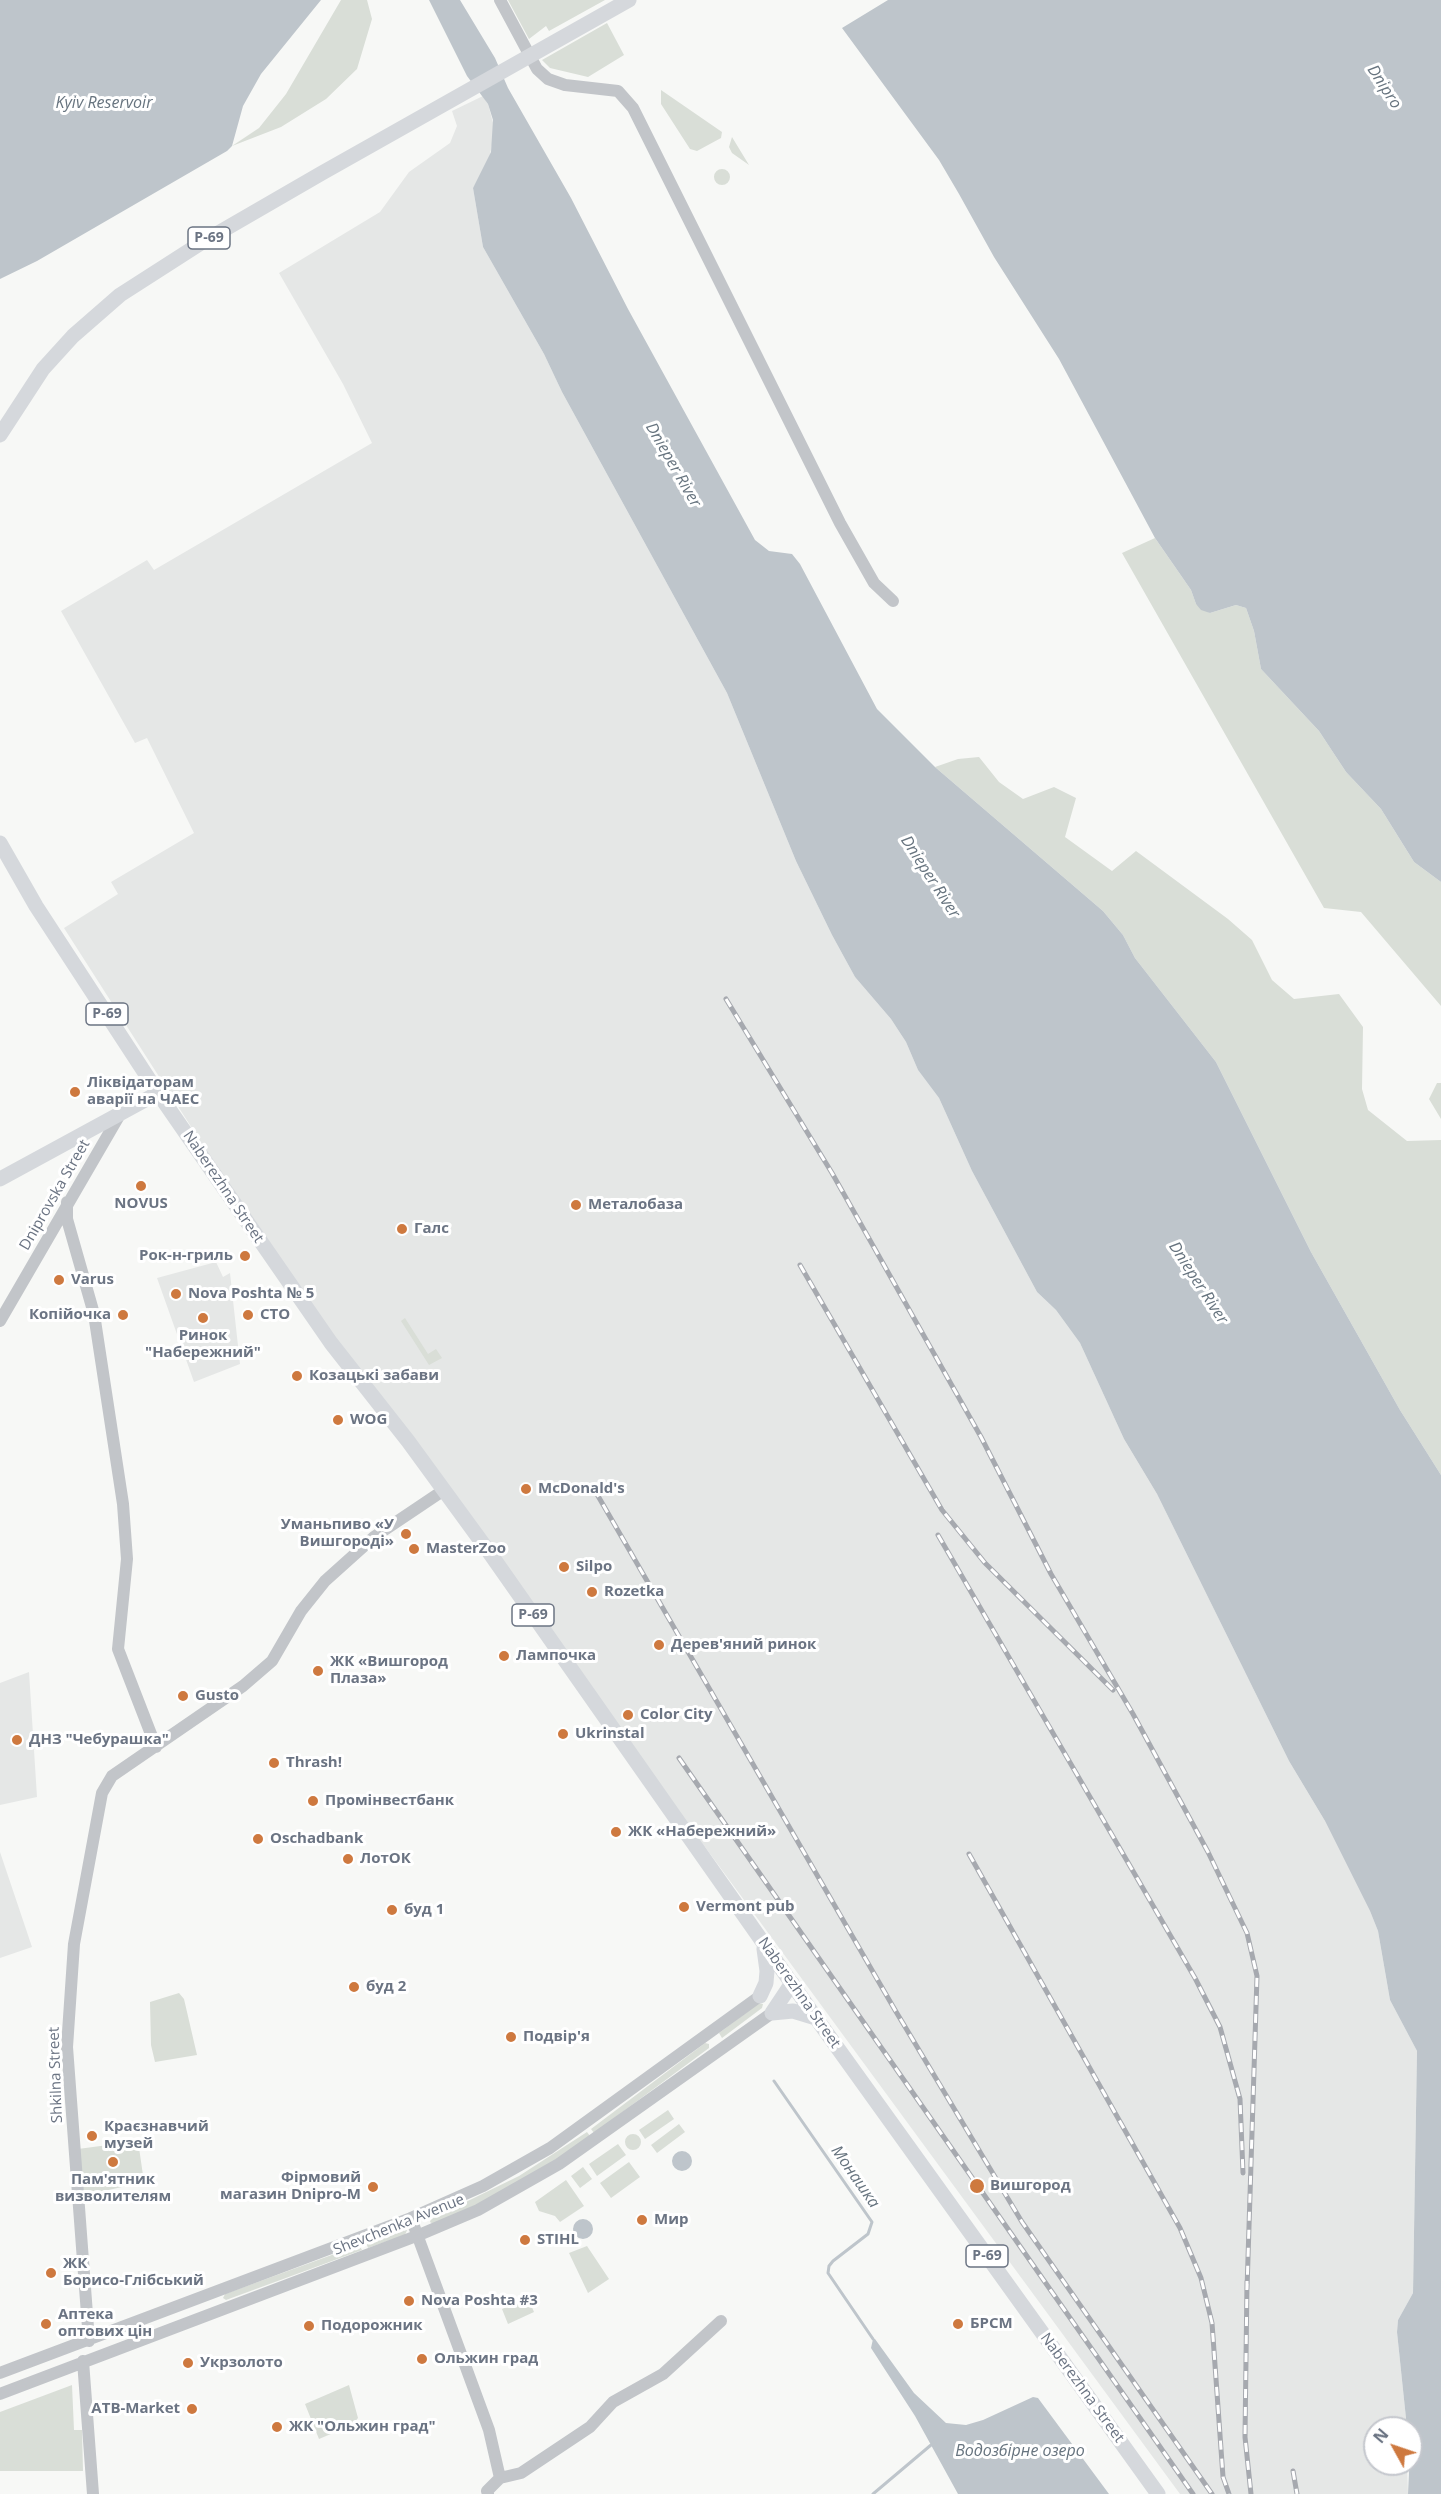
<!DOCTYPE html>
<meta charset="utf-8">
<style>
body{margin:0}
#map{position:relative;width:1441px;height:2494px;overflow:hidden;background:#f7f8f6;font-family:"Open Sans",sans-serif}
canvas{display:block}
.north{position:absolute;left:1363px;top:2416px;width:60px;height:60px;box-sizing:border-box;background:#fff;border:2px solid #c4c7cd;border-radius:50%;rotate:310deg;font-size:16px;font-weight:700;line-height:24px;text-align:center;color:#6b7483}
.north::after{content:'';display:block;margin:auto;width:21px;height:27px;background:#ce793f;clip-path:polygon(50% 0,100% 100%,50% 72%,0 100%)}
</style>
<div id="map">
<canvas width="1441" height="2494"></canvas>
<div class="north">N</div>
</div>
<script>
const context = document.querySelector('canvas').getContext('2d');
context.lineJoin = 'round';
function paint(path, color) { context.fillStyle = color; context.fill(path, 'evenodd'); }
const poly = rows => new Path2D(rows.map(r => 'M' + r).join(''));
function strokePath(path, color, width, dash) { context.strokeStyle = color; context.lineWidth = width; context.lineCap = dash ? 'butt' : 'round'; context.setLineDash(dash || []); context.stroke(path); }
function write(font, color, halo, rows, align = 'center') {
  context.font = font + ' "Open Sans",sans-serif'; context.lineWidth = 6; context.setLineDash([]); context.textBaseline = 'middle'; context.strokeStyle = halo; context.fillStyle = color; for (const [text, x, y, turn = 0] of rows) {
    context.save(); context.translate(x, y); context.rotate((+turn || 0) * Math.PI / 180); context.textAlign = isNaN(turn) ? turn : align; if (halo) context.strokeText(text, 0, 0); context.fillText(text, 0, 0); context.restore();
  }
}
paint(poly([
 [483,96,488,104,495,130,488,164,473,188,483,247,544,354,562,392,727,693,796,861,832,935,855,977,891,1019,906,1042,918,1070,939,1098,972,1171,1037,1292,1056,1310,1080,1343,1124,1439,1157,1494,1289,1761,1325,1821,1370,1911,1378,1931,1390,2000,1417,2051,1413,2293,1398,2320,1397,2332,1407,2428,1375,2428,1375,2464,1407,2464,1408,2494,1180,2494,479,1539,259,1233,64,928,118,894,111,882,194,833,147,738,135,743,61,611,147,560,154,570,372,443,343,384,279,273,380,212,409,172,450,143,457,126,452,111],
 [216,1262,223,1277,230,1273,240,1364,194,1382,157,1278],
 [29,1672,37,1797,0,1805,0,1683],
 [0,1852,32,1947,0,1958]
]), '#e5e7e6');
paint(poly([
 [341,0,367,0,372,19,357,69,326,99,281,127,232,146,259,128,286,94],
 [508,0,605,0,549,31,546,26,529,39],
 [607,23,624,55,588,77,550,68,542,60],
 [661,90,722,132,721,138,697,151,690,149,661,104],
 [732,137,749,165,732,153,729,147],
 '714 177a8 8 0 1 1 16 0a8 8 0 1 1-16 0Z',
 [1155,538,1191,590,1196,604,1210,613,1236,605,1246,608,1254,631,1261,669,1319,731,1346,772,1381,809,1414,862,1441,882,1441,1006,1361,912,1324,908,1122,553],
 [979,757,999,782,1023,799,1054,787,1076,798,1065,837,1112,871,1136,851,1228,919,1252,940,1272,980,1294,999,1339,994,1363,1027,1362,1089,1368,1110,1407,1141,1441,1140,1441,1475,1400,1410,1311,1252,1216,1062,1135,958,1123,935,1103,911,935,767,958,759],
 [1437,1083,1441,1083,1441,1119,1429,1099],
 [405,1318,428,1354,436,1349,442,1358,429,1365,401,1321],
 [179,1993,184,1999,197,2055,155,2062,151,2045,150,2002],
 [759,2003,763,2004,762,2008,722,2038,719,2033],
 [705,2043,709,2044,709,2048,594,2133,591,2129],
 [668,2110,674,2119,645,2139,639,2130],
 [679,2124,685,2132,657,2153,651,2145],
 [587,2132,590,2136,550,2164,478,2204,433,2224,430,2222,431,2219,519,2176],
 '625 2142a8 8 0 1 1 16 0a8 8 0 1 1-16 0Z',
 [138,2141,144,2182,82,2196,78,2149],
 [618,2144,626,2155,597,2176,589,2164],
 [629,2162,640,2177,611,2198,600,2183],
 [583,2167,592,2179,580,2188,571,2176],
 [566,2180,584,2206,560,2222,555,2216,539,2211,535,2202],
 [403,2228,407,2230,405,2235,368,2248,366,2242],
 [359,2245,362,2250,226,2300,223,2298,225,2294],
 [587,2246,609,2279,588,2293,569,2253],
 [528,2298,534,2312,508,2324,502,2309],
 [72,2385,74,2430,82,2430,83,2471,0,2471,0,2412],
 [349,2385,358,2418,352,2425,319,2439,305,2404]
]), '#d9ded7');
paint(poly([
 [0,0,321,0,261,74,243,106,232,146,227,151,37,261,0,279],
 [429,0,460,0,495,58,508,88,571,198,628,309,755,540,769,551,792,554,800,564,877,709,935,767,1103,911,1123,935,1135,958,1216,1062,1311,1252,1400,1410,1441,1475,1441,2494,1408,2494,1411,2428,1407,2428,1397,2332,1398,2320,1413,2293,1417,2051,1390,2000,1378,1931,1370,1911,1325,1821,1289,1761,1157,1494,1124,1439,1080,1343,1056,1310,1037,1292,972,1171,939,1098,918,1070,906,1042,891,1019,855,977,832,935,796,861,727,693,562,392,544,354,483,247,473,188,491,152,493,120,488,104,467,76],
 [888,0,1441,0,1441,882,1414,862,1381,809,1346,772,1319,731,1261,669,1254,631,1246,608,1236,605,1210,613,1201,610,1196,604,1191,590,1155,538,1059,359,994,257,959,194,939,160,842,28],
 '672 2161a10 10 0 1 1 20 0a10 10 0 1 1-20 0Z',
 '573 2229a10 10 0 1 1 20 0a10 10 0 1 1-20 0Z',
 [873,2339,875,2339,914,2393,946,2423,966,2425,983,2420,1033,2397,1038,2398,1109,2494,958,2494,915,2416,871,2348]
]), '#bec5cb');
strokePath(poly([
 [774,2081,872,2222,868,2234,833,2261,829,2266,828,2273,873,2339],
 [873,2494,931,2445]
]), '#bec5cb', 3);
strokePath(poly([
 [500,0,537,69,548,79,565,85,618,91,633,108,840,523,874,583,893,601],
 [67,1202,67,1219,94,1314,123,1504,127,1559,118,1649,156,1747],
 [0,1321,119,1116],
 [411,2218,489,2430,500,2478,521,2473,590,2427,613,2402,663,2374,721,2321],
 [89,2341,67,2047,74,1944,102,1793,112,1776,243,1686,272,1661,301,1611,325,1581,374,1537,444,1490],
 [83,2361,93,2494],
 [0,2373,411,2218,483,2186,550,2148,760,1996],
 [0,2394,419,2235,478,2210,559,2164,772,2013],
 [488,2494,487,2491,500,2478]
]), '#c2c5c9', 12);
strokePath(poly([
 [0,435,43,369,73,336,120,295,201,243,322,173,629,0],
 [0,843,36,906,158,1093,331,1343,408,1441,489,1552,816,2018,1158,2494],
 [0,1179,158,1093],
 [760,1996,766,1983,767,1971,764,1949],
 [772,2013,793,2011,816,2018],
 [772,2013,792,1983]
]), '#d5d8dc', 15);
const rail = poly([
 [726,999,832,1173,981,1437,1051,1574,1133,1714,1208,1852,1247,1933,1257,1976,1247,2289],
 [800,1265,942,1510,985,1563,1113,1690],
 [594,1489,895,2010,1022,2222,1212,2494],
 [938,1535,1195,1978,1220,2027,1240,2099,1243,2173],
 [679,1758,1193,2494],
 [969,1854,1180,2228,1201,2278,1212,2323,1223,2477,1229,2494],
 [1247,2281,1245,2437,1251,2494],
 [1293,2471,1297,2494]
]);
strokePath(rail, '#a6a9af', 5);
strokePath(rail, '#fff', 3, [9]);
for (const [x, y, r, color] of [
 [75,1092,6,"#ce793f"],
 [141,1186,6,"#ce793f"],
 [576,1205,6,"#ce793f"],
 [402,1229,6,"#ce793f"],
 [245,1256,6,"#ce793f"],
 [59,1280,6,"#ce793f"],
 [176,1294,6,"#ce793f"],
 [123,1315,6,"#ce793f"],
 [248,1315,6,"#ce793f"],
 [203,1318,6,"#ce793f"],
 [297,1376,6,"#ce793f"],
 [338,1420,6,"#ce793f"],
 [526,1489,6,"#ce793f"],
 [406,1534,6,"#ce793f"],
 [414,1549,6,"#ce793f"],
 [564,1567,6,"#ce793f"],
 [592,1592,6,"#ce793f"],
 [659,1645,6,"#ce793f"],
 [504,1656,6,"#ce793f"],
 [318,1671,6,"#ce793f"],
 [183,1696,6,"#ce793f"],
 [628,1715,6,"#ce793f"],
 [563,1734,6,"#ce793f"],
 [17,1740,6,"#ce793f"],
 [274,1763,6,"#ce793f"],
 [313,1801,6,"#ce793f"],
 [616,1832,6,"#ce793f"],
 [258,1839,6,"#ce793f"],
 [348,1859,6,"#ce793f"],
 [684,1907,6,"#ce793f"],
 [392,1910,6,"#ce793f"],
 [354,1987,6,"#ce793f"],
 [511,2037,6,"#ce793f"],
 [92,2136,6,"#ce793f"],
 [113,2162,6,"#ce793f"],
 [977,2186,8,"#ce793f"],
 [373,2187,6,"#ce793f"],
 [642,2220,6,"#ce793f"],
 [525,2240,6,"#ce793f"],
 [51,2273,6,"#ce793f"],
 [409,2301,6,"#ce793f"],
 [46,2324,6,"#ce793f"],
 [958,2324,6,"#ce793f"],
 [309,2326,6,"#ce793f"],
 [422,2359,6,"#ce793f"],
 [188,2363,6,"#ce793f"],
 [192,2409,6,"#ce793f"],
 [277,2427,6,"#ce793f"]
]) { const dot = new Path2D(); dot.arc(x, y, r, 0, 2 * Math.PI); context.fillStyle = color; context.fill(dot); strokePath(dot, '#fff', 2); }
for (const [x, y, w] of [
 [209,238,42],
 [107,1014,42],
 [533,1615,42],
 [987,2256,42]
]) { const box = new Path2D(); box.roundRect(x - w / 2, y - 11, w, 22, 4.5); context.fillStyle = '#fff'; context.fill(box); strokePath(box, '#6b7483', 1.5); }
write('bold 14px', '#6b7483', null, [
 ["Р-69",209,238],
 ["Р-69",107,1014],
 ["Р-69",533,1615],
 ["Р-69",987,2256]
]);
write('bold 15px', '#6b7483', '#fff', [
 ["Ліквідаторам",87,1083],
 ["аварії на ЧАЕС",87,1100],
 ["NOVUS",141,1204,"center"],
 ["Металобаза",588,1205],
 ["Галс",414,1229],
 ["Рок-н-гриль",233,1256,"right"],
 ["Varus",71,1280],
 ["Nova Poshta № 5",188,1294],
 ["Копійочка",111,1315,"right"],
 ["СТО",260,1315],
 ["Ринок",203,1336,"center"],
 ["\"Набережний\"",203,1353,"center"],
 ["Козацькі забави",309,1376],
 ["WOG",350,1420],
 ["McDonald's",538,1489],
 ["Уманьпиво «У",394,1525,"right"],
 ["Вишгороді»",394,1542,"right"],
 ["MasterZoo",426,1549],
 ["Silpo",576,1567],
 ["Rozetka",604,1592],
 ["Дерев'яний ринок",671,1645],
 ["Лампочка",516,1656],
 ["ЖК «Вишгород",330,1662],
 ["Плаза»",330,1679],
 ["Gusto",195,1696],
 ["Color City",640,1715],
 ["Ukrinstal",575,1734],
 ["ДНЗ \"Чебурашка\"",29,1740],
 ["Thrash!",286,1763],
 ["Промінвестбанк",325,1801],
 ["ЖК «Набережний»",628,1832],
 ["Oschadbank",270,1839],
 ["ЛотОК",360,1859],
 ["Vermont pub",696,1907],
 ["буд 1",404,1910],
 ["буд 2",366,1987],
 ["Подвір'я",523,2037],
 ["Краєзнавчий",104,2127],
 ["музей",104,2144],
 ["Фірмовий",361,2178,"right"],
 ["магазин Dnipro-M",361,2195,"right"],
 ["Пам'ятник",113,2180,"center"],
 ["визволителям",113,2197,"center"],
 ["Вишгород",990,2186],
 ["Мир",654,2220],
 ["STIHL",537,2240],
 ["ЖК",63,2264],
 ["Борисо-Глібський",63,2281],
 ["Nova Poshta #3",421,2301],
 ["Аптека",58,2315],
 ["оптових цін",58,2332],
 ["БРСМ",970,2324],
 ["Подорожник",321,2326],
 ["Ольжин град",434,2359],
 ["Укрзолото",200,2363],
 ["ATB-Market",180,2409,"right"],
 ["ЖК \"Ольжин град\"",289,2427]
], 'left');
write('15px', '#6b7483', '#fff', [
 ["Naberezhna Street",223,1187,56],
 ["Dniprovska Street",55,1195,-60],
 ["Naberezhna Street",799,1993,55],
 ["Shkilna Street",56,2075,-92],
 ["Shevchenka Avenue",399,2225,-22],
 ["Naberezhna Street",1082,2388,54]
]);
write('italic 16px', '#67747f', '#fff', [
 ["Dnipro",1384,87,57],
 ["Kyiv Reservoir",104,103],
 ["Dnieper River",673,465,60],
 ["Dnieper River",930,877,57],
 ["Dnieper River",1198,1283,57],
 ["Монашка",855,2177,55],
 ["Водозбірне озеро",1020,2451]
]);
</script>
